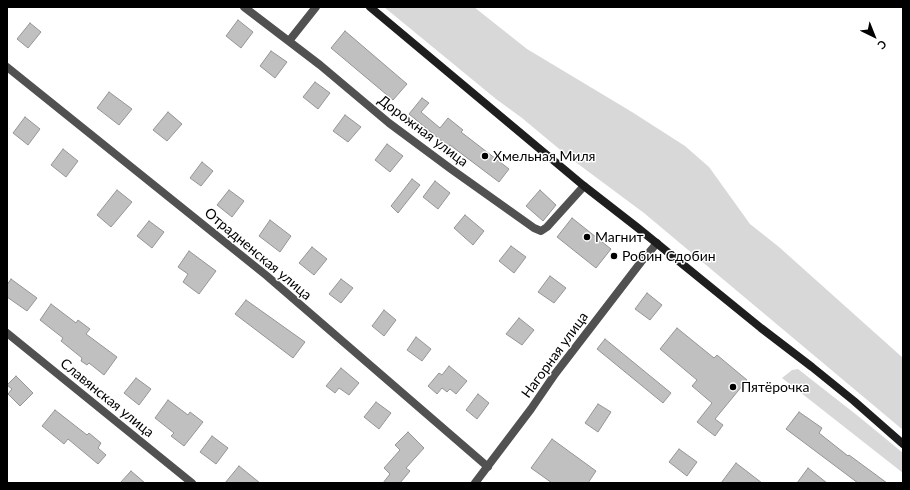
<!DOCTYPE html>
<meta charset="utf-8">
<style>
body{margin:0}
#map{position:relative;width:910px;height:490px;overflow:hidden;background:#fff;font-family:Lato,sans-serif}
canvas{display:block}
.frame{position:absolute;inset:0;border:8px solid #000;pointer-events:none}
.north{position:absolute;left:854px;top:16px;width:40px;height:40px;-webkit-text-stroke:3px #fff;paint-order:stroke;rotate:137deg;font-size:11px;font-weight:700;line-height:16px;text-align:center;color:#000}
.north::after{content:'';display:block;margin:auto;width:14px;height:18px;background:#000;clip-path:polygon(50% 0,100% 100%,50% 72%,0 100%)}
</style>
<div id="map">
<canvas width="910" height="490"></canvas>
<div class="frame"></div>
<div class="north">С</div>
</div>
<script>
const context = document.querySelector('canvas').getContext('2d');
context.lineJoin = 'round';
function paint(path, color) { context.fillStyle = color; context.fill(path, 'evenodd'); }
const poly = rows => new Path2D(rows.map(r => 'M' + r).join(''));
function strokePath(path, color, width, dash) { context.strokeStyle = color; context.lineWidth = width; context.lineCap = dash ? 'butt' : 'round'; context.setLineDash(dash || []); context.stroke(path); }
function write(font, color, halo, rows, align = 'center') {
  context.font = font + ' Lato,sans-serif'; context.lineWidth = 3; context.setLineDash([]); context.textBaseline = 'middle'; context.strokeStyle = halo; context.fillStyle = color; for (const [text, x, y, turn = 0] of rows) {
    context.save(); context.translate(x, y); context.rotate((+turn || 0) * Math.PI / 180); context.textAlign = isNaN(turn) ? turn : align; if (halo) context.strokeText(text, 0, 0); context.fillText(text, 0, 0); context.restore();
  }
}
paint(poly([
 [384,7,474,7,527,49,632,112,685,146,709,167,750,224,779,247,903,358,903,430,644,213,570,158,522,118,496,99],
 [798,369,858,416,903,453,903,473,782,378,792,370]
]), '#d8d8d8');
const building = poly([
 [238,20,253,32,241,48,226,36,238,20],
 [30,23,41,32,28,48,17,39,30,23],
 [345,31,407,84,393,100,331,48,345,31],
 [271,51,287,62,275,78,260,66,271,51],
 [315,82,330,93,318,109,303,97,315,82],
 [109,92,132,109,119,125,97,108,109,92],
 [422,98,429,103,421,112,440,128,448,118,463,130,461,132,509,169,499,182,450,145,449,147,409,114,422,98],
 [168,112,182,124,167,141,153,130,168,112],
 [345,115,361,127,348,142,333,131,345,115],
 [25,117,40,129,28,145,13,133,25,117],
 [387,144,403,156,390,172,375,160,387,144],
 [63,149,78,161,66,177,51,165,63,149],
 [202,162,213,171,201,186,190,178,202,162],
 [412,179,420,185,398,213,391,206,412,179],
 [435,181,450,193,438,209,423,197,435,181],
 [117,190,132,202,111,227,97,215,117,190],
 [229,190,244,201,232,217,217,205,229,190],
 [540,190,556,205,543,221,526,206,540,190],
 [465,215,484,231,473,245,454,228,465,215],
 [572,218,611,249,596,268,557,237,572,218],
 [270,220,291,236,280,252,259,236,270,220],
 [149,221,164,232,152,248,137,236,149,221],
 [511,246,526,257,514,273,499,261,511,246],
 [312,247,327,259,314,275,299,263,312,247],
 [189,251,216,271,199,294,183,282,188,274,178,267,189,251],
 [550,276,566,288,554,303,538,292,550,276],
 [11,279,37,298,27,311,7,297,7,285,11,279],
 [341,279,353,288,341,303,329,294,341,279],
 [647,293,662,305,650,320,635,309,647,293],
 [246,300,305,342,293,358,235,314,246,300],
 [51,304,76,323,78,320,90,329,86,334,117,357,104,375,89,363,87,365,81,361,82,358,61,341,63,338,40,320,51,304],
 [384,310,396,320,384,336,372,326,384,310],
 [519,318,534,330,522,345,506,334,519,318],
 [677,328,714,358,717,355,747,380,715,419,723,425,715,436,697,422,712,403,692,386,697,380,660,349,677,328],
 [416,337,431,349,422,361,407,350,416,337],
 [605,339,671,393,663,403,597,349,605,339],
 [449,366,467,381,456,394,450,389,447,392,442,388,437,394,428,386,439,373,442,375,449,366],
 [341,368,359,383,349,395,339,388,335,393,326,386,341,368],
 [16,376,33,393,20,406,8,394,12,389,7,385,16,376],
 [136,378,151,389,139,405,124,393,136,378],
 [478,394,489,403,477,419,466,410,478,394],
 [168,400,188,415,190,412,203,422,184,446,171,436,174,433,155,418,168,400],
 [376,402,391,413,379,429,364,417,376,402],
 [598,404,611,412,598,432,585,423,598,404],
 [55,410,87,435,89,433,101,443,98,448,106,455,98,464,68,439,64,444,42,426,55,410],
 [799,412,822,428,819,433,848,456,849,455,887,483,858,483,786,429,799,412],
 [408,432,424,448,406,468,410,471,400,483,383,483,390,474,384,468,400,450,395,445,408,432],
 [212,436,228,448,216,464,200,452,212,436],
 [552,439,596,471,588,483,552,483,531,468,552,439],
 [679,449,697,462,687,476,669,462,679,449],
 [736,463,762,483,721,483,736,463],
 [239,466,260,483,225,483,239,466],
 [808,468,827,483,797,483,808,468],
 [131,471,145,483,120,483,131,471]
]);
paint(building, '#c0c0c0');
strokePath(building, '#959595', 1);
strokePath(poly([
 [244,7,320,65,389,123,451,169,534,228,541,231,547,227,584,186],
 [289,41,316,7],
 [7,67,267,276,488,467],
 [7,333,192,483],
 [475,483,531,409,555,374,641,262,657,243]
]), '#515151', 8);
strokePath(poly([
 [370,7,584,186,638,228,761,328,812,367,854,401,903,444]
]), '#1e1e1e', 8);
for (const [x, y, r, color] of [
 [485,156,4,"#000"],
 [587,237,4,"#000"],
 [614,256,4,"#000"],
 [733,387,4,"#000"]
]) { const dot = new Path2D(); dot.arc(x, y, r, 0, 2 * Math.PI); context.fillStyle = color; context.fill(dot); strokePath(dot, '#fff', 1.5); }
write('14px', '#000', '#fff', [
 ["Дорожная улица",423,131,37],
 ["Отрадненская улица",258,254,40],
 ["Нагорная улица",555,355,-54],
 ["Славянская улица",107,398,39]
]);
write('14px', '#000', '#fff', [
 ["Хмельная Миля",493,156],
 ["Магнит",595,237],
 ["Робин Сдобин",622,256],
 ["Пятёрочка",741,387]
], 'left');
</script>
